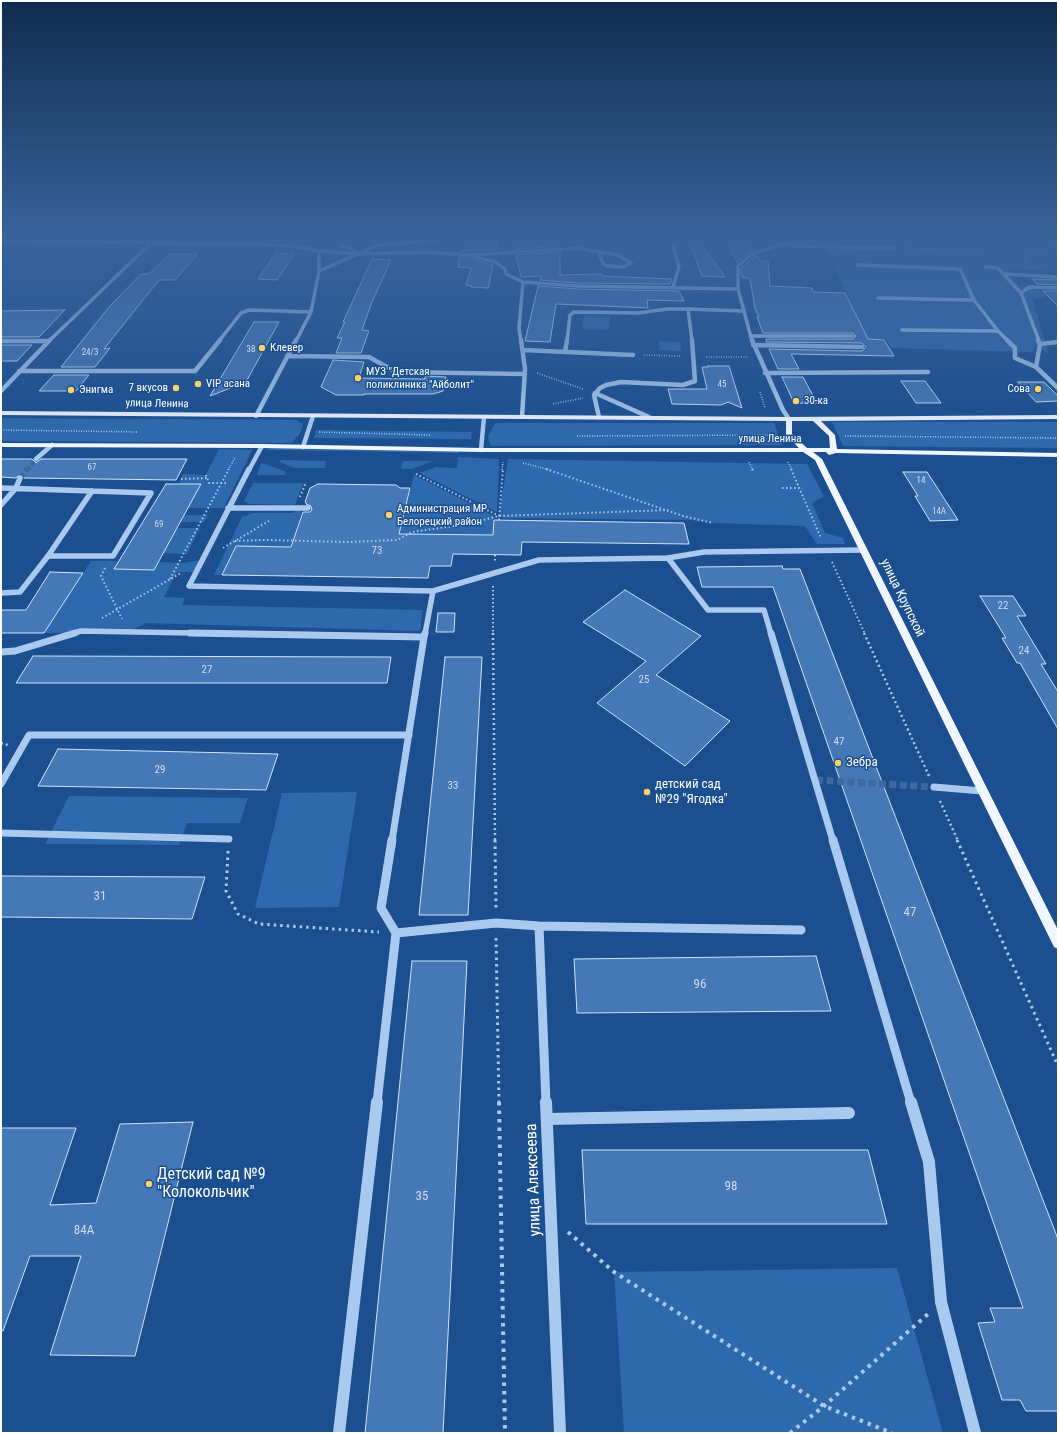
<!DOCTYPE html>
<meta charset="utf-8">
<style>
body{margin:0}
#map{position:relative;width:1059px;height:1434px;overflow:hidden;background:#1b4f8f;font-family:"Roboto Condensed",sans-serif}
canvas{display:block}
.frame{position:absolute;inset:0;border:2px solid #fff;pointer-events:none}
</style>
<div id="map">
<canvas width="1059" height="1434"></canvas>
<div class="frame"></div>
</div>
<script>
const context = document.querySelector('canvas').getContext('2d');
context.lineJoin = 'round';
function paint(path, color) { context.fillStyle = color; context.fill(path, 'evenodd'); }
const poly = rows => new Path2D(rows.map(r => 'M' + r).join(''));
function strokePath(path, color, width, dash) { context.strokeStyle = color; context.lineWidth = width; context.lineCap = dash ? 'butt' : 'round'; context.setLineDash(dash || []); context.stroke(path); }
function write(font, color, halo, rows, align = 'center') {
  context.font = font + ' "Roboto Condensed",sans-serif'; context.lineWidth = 3; context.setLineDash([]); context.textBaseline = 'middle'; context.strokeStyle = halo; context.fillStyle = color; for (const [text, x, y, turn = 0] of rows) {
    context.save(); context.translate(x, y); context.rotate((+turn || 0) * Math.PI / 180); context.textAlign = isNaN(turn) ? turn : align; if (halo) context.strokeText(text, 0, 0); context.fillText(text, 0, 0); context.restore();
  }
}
paint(poly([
 [753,238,1058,238,1058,272,1007,268,1013,279,1019,285,1044,292,1048,296,1033,300,1048,353,1035,346,1033,352,891,348,886,339,867,339,827,249,783,248,754,240],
 [584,315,610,316,609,330,582,329],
 [659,341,680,342,681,351,659,350],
 [1,418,297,420,303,425,300,434,291,443,1,441],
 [832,422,1058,422,1058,448,843,446],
 [495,423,774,423,782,445,491,446,488,437],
 [316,430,472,432,471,439,314,438],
 [269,446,459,450,459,453,268,450],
 [219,449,252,450,224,508,187,508,200,484,179,484,183,474,206,475],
 [458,457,499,459,497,512,420,473,436,467,457,468],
 [508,459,807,464,824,496,812,503,825,533,843,538,845,544,817,544,805,526,713,523,691,520,503,518,499,516],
 [280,460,326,461,325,468,294,468,280,462],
 [403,461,433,461,412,469,401,469],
 [261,463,285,471,285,475,257,475],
 [414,475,494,516,493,535,407,548,236,546,222,575,214,575,242,517,253,513,292,513,303,507,296,533,400,529],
 [253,483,303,483,295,505,249,504,244,501],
 [184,515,208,515,204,522,180,522],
 [177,528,200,528,187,554,163,553],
 [203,560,193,572,177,572,164,597,185,598,182,605,423,610,420,631,146,623,129,632,44,633,91,561,119,561,114,569,153,570,158,562,182,563],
 [357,792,339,907,255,908,282,793],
 [69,796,248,798,240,823,187,823,179,845,45,844],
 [897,1268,943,1433,624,1433,614,1272]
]), '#2e69ad');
const building = poly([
 [478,238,479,241,498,241,496,250,459,251,466,250,463,239,478,238],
 [688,238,697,238,725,277,702,276,688,238],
 [727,238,750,238,755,250,749,252,737,263,727,238],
 [560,240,560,246,515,249,513,241,560,240],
 [560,252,560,275,601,274,602,276,672,279,670,284,578,283,540,280,542,276,521,277,516,255,560,252],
 [276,253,294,254,277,280,258,279,276,253],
 [169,254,198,254,175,280,159,280,104,349,110,348,95,367,61,367,109,307,141,274,149,274,169,254],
 [758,256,760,261,768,261,770,286,812,288,813,292,845,293,868,339,884,340,894,356,791,354,799,369,778,369,769,349,862,351,866,347,862,343,766,342,766,339,853,339,856,336,853,333,763,333,757,317,759,317,755,309,750,278,743,278,741,273,741,268,753,258,758,256],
 [459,257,472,258,474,260,493,265,488,288,471,287,472,286,466,285,471,268,458,267,459,257],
 [372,259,391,260,372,302,362,330,369,331,361,353,336,353,342,338,337,338,345,322,343,322,372,259],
 [1032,279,1058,280,1058,285,1037,284,1032,279],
 [538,286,578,289,679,291,684,301,647,300,648,308,556,304,550,342,525,341,538,286],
 [1043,291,1058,291,1058,306,1043,291],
 [65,310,39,337,1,337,1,311,65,310],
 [254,322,279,322,246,382,210,396,254,322],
 [1,345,32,345,17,361,1,361,1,345],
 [333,360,364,362,359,378,425,379,425,376,446,377,443,391,433,394,364,394,364,395,336,395,321,387,333,360],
 [708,366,729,366,742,408,728,402,721,405,672,404,668,389,707,389,702,367,708,367,708,366],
 [54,375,89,375,76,391,39,391,54,375],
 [782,377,803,377,817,403,794,403,782,377],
 [901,381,925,381,941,403,916,403,901,381],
 [1018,382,1044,382,1058,396,1058,401,1036,402,1018,382],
 [1,459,32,459,36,463,41,459,187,459,176,480,24,478,23,475,20,474,16,478,1,477,1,459],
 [903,472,927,472,958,520,930,521,915,496,918,496,903,472],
 [166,484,201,484,154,570,114,569,166,484],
 [318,484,396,485,400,488,410,488,399,534,493,535,494,520,684,523,689,544,522,542,521,555,453,554,451,566,430,566,428,578,222,575,236,546,291,547,303,512,310,512,312,510,311,506,306,504,306,502,305,502,310,488,318,484],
 [782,566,783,569,800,569,1058,1239,1058,1411,1026,1411,1020,1400,1002,1400,978,1323,995,1322,990,1308,1023,1308,773,587,702,587,697,567,782,566],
 [50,572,83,573,44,633,1,633,1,610,26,610,50,572],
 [625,590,701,636,656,675,730,721,685,766,597,703,646,661,583,622,625,590],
 [980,596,1013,596,1026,616,1017,616,1046,664,1041,664,1058,692,1058,729,1020,663,1017,663,1002,638,1006,638,980,596],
 [438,613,455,613,454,632,436,632,438,613],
 [33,656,391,657,387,683,16,683,33,656],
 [445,657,482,657,468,915,419,915,445,657],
 [58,749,278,754,266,790,38,786,58,749],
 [1,876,205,877,192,919,1,917,1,876],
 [816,956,831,1011,577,1013,574,959,816,956],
 [412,961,467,961,443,1433,365,1433,412,961],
 [193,1122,135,1356,50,1355,81,1256,30,1256,3,1331,1,1331,1,1128,76,1128,50,1205,96,1203,120,1124,193,1122],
 [582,1150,868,1150,887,1224,586,1224,582,1150]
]);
paint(building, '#4478b7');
strokePath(building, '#cfe3fa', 1);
strokePath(poly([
 [27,470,36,459]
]), '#3d69a0', 4.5, [4.5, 2]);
strokePath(poly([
 [20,478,27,469]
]), '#3d69a0', 5.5, [5.5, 3]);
strokePath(poly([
 [816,780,934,787]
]), '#3d69a0', 7, [7, 3.5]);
strokePath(poly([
 [458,242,462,238],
 [905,248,964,251,982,255],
 [1024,263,1026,257,1037,250,1058,246],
 [644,355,681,356],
 [706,357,747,357],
 [537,373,583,389],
 [760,392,765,408],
 [553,404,583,398],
 [1,430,138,432],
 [319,432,430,435],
 [577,436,776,435],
 [845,436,1058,438],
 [749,462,753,470],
 [788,462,792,470],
 [523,463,550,470],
 [228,470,235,458],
 [502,470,503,462]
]), '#a9c9ee', 1.5, [1, 1.5]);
strokePath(poly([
 [546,469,683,516,713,523],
 [752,469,753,471],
 [791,469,821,538],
 [416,474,499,516],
 [206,475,209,483,228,483],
 [181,479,207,478],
 [782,488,799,488],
 [300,497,306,482],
 [499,520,503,469],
 [235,541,266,540,348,542,397,540,412,532,467,524,499,516,668,510],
 [223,548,269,521],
 [495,555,495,561],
 [832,562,865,634],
 [105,568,101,576,122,619],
 [170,579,229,469],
 [493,586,493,634],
 [102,618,181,573]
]), '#a9c9ee', 2, [1.5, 2.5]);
strokePath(poly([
 [493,633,495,841],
 [864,633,929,776],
 [1,743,8,745],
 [940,801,958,841]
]), '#a9c9ee', 2.5, [2, 3]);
strokePath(poly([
 [495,840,496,909],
 [957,840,1058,1066],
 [228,851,226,891,238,914,259,924,379,932],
 [496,938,499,1103]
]), '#a9c9ee', 3, [2.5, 4]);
strokePath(poly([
 [499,1102,505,1433],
 [568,1232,614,1272,824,1406,892,1433],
 [790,1433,824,1406,928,1314]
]), '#a9c9ee', 4, [3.5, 5]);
strokePath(poly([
 [1,241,255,244,294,246,319,251,359,254,425,252,471,255,579,248,599,252],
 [261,242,286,238],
 [340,245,352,249,353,252,359,254],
 [673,245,679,267,673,287],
 [794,246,895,248],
 [599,252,618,255,631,263,623,267,608,266,603,264,599,252],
 [475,257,495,262,505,269,506,274,523,282],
 [857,265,960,269,974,300,998,331,1008,341],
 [985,267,998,268,1021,293],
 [319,271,378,245,443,240],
 [1004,274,1058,277],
 [878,298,974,300],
 [902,330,998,331],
 [750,336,853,336],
 [49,341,152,242,152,240],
 [219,341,241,313,249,310,311,312],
 [296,341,311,312,319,271,319,251],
 [521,341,519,328,523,282,578,286,738,289],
 [567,341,570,315,574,312,638,313,667,309,688,309],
 [692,341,688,309,743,311],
 [752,341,738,289,738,266,751,255,765,249,787,243,826,238],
 [1039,341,1021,293,1029,287,1058,288]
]), '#a9c9ee', 3.5);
strokePath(poly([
 [521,340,525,369,522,417],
 [752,340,783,410,789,419],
 [1007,340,1015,348,1015,358,1036,367],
 [1038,340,1040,344,1036,367,1058,388],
 [1,341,49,341],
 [1040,344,1058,342],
 [753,345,862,347],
 [523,350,633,355],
 [565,352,567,340],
 [287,356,369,357,396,372,525,374],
 [19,371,195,371,220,340],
 [765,373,928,372],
 [1,391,50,340],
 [595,393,649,417],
 [256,416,296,340],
 [599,417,594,395,600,388,606,385,621,382,683,385,695,381,692,340],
 [303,447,313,416],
 [481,450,484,417],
 [36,459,52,445],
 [249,470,262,446]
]), '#a9c9ee', 4.5);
strokePath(poly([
 [249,469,189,586,433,591,425,634],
 [1,488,151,493,113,556,48,556,20,592,1,593],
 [1,505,16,488,20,478],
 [228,508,308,508],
 [48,556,92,491],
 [668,558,708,610,764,610,771,634],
 [433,591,539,560,668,558,704,552,864,550],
 [71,634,81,631,247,634]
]), '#a9c9ee', 5.5);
strokePath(poly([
 [190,633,424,637,392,841],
 [771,633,833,841],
 [424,637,425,633],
 [1,652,15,651,75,633],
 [1,784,29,735,409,735],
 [934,787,982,791],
 [1,833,229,839]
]), '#a9c9ee', 7);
strokePath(poly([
 [392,840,381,908,396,933,496,923,539,926,801,930],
 [833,840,911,1103],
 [539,926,546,1103],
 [377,1103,396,933]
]), '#a9c9ee', 9);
strokePath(poly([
 [546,1102,560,1433],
 [911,1102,929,1162,941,1302,975,1433],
 [547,1119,849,1113],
 [339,1433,377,1102]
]), '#a9c9ee', 12);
paint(poly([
 [1,411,789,417,1058,415,1058,419,821,421,835,435,837,449,1058,453,1058,457,836,453,829,455,826,452,813,452,822,459,1058,930,1058,949,1054,947,815,460,803,452,481,452,262,448,1,447,1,443,262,444,481,448,799,448,786,435,786,421,1,415,1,411],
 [792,421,813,421,829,436,830,448,807,448,792,434,792,421]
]), '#f0f6ff');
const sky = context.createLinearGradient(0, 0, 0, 439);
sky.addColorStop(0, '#0f2b4f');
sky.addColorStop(0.54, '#39639b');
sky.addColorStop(1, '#39639b00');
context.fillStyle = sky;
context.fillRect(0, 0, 1059, 439);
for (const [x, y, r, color] of [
 [262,348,4,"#ffd166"],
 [358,378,4,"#ffd166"],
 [198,384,4,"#ffd166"],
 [176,388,4,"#ffd166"],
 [1038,389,4,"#ffd166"],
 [71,390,4,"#ffd166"],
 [796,401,4,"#ffd166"],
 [389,515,4,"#ffd166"],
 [838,763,4,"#ffd166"],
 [647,792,4,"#ffd166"],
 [149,1184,4,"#ffd166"]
]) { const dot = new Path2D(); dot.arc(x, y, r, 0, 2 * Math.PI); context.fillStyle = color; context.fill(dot); strokePath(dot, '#1b4f8f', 1.5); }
write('9px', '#d0dded', null, [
 ["38",251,350],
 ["24/3",90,353],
 ["45",722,385],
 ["67",92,468],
 ["14",921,481],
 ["14А",939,512],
 ["69",159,525]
]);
write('11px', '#fff', '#1b4f8f', [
 ["Клевер",270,348],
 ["МУЗ \"Детская",366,372],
 ["поликлиника \"Айболит\"",366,385],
 ["VIP асана",206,384],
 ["7 вкусов",168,388,"right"],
 ["Сова",1030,389,"right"],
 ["Энигма",79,390],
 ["30-ка",804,401],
 ["Администрация МР",397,509],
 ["Белорецкий район",397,522]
], 'left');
write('11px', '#fff', '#1b4f8f', [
 ["улица Ленина",157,404,1],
 ["улица Ленина",770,439]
]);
write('11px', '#d0dded', null, [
 ["73",377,551],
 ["22",1003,606],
 ["24",1024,651],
 ["27",207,670],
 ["25",644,680],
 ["47",839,742],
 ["29",160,770],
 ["33",453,786]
]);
write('13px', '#fff', '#1b4f8f', [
 ["улица Крупской",902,598,64]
]);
write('13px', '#fff', '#1b4f8f', [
 ["Зебра",846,763],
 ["детский сад",655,785],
 ["№29 \"Ягодка\"",655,800]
], 'left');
write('13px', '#d0dded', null, [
 ["31",100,897],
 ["47",910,913],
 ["96",700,985],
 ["98",731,1187],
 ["35",422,1197],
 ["84А",84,1231]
]);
write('16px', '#fff', '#1b4f8f', [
 ["Детский сад №9",157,1175],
 ["\"Колокольчик\"",157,1193]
], 'left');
write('16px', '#fff', '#1b4f8f', [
 ["улица Алексеева",534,1180,-92]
]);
</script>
